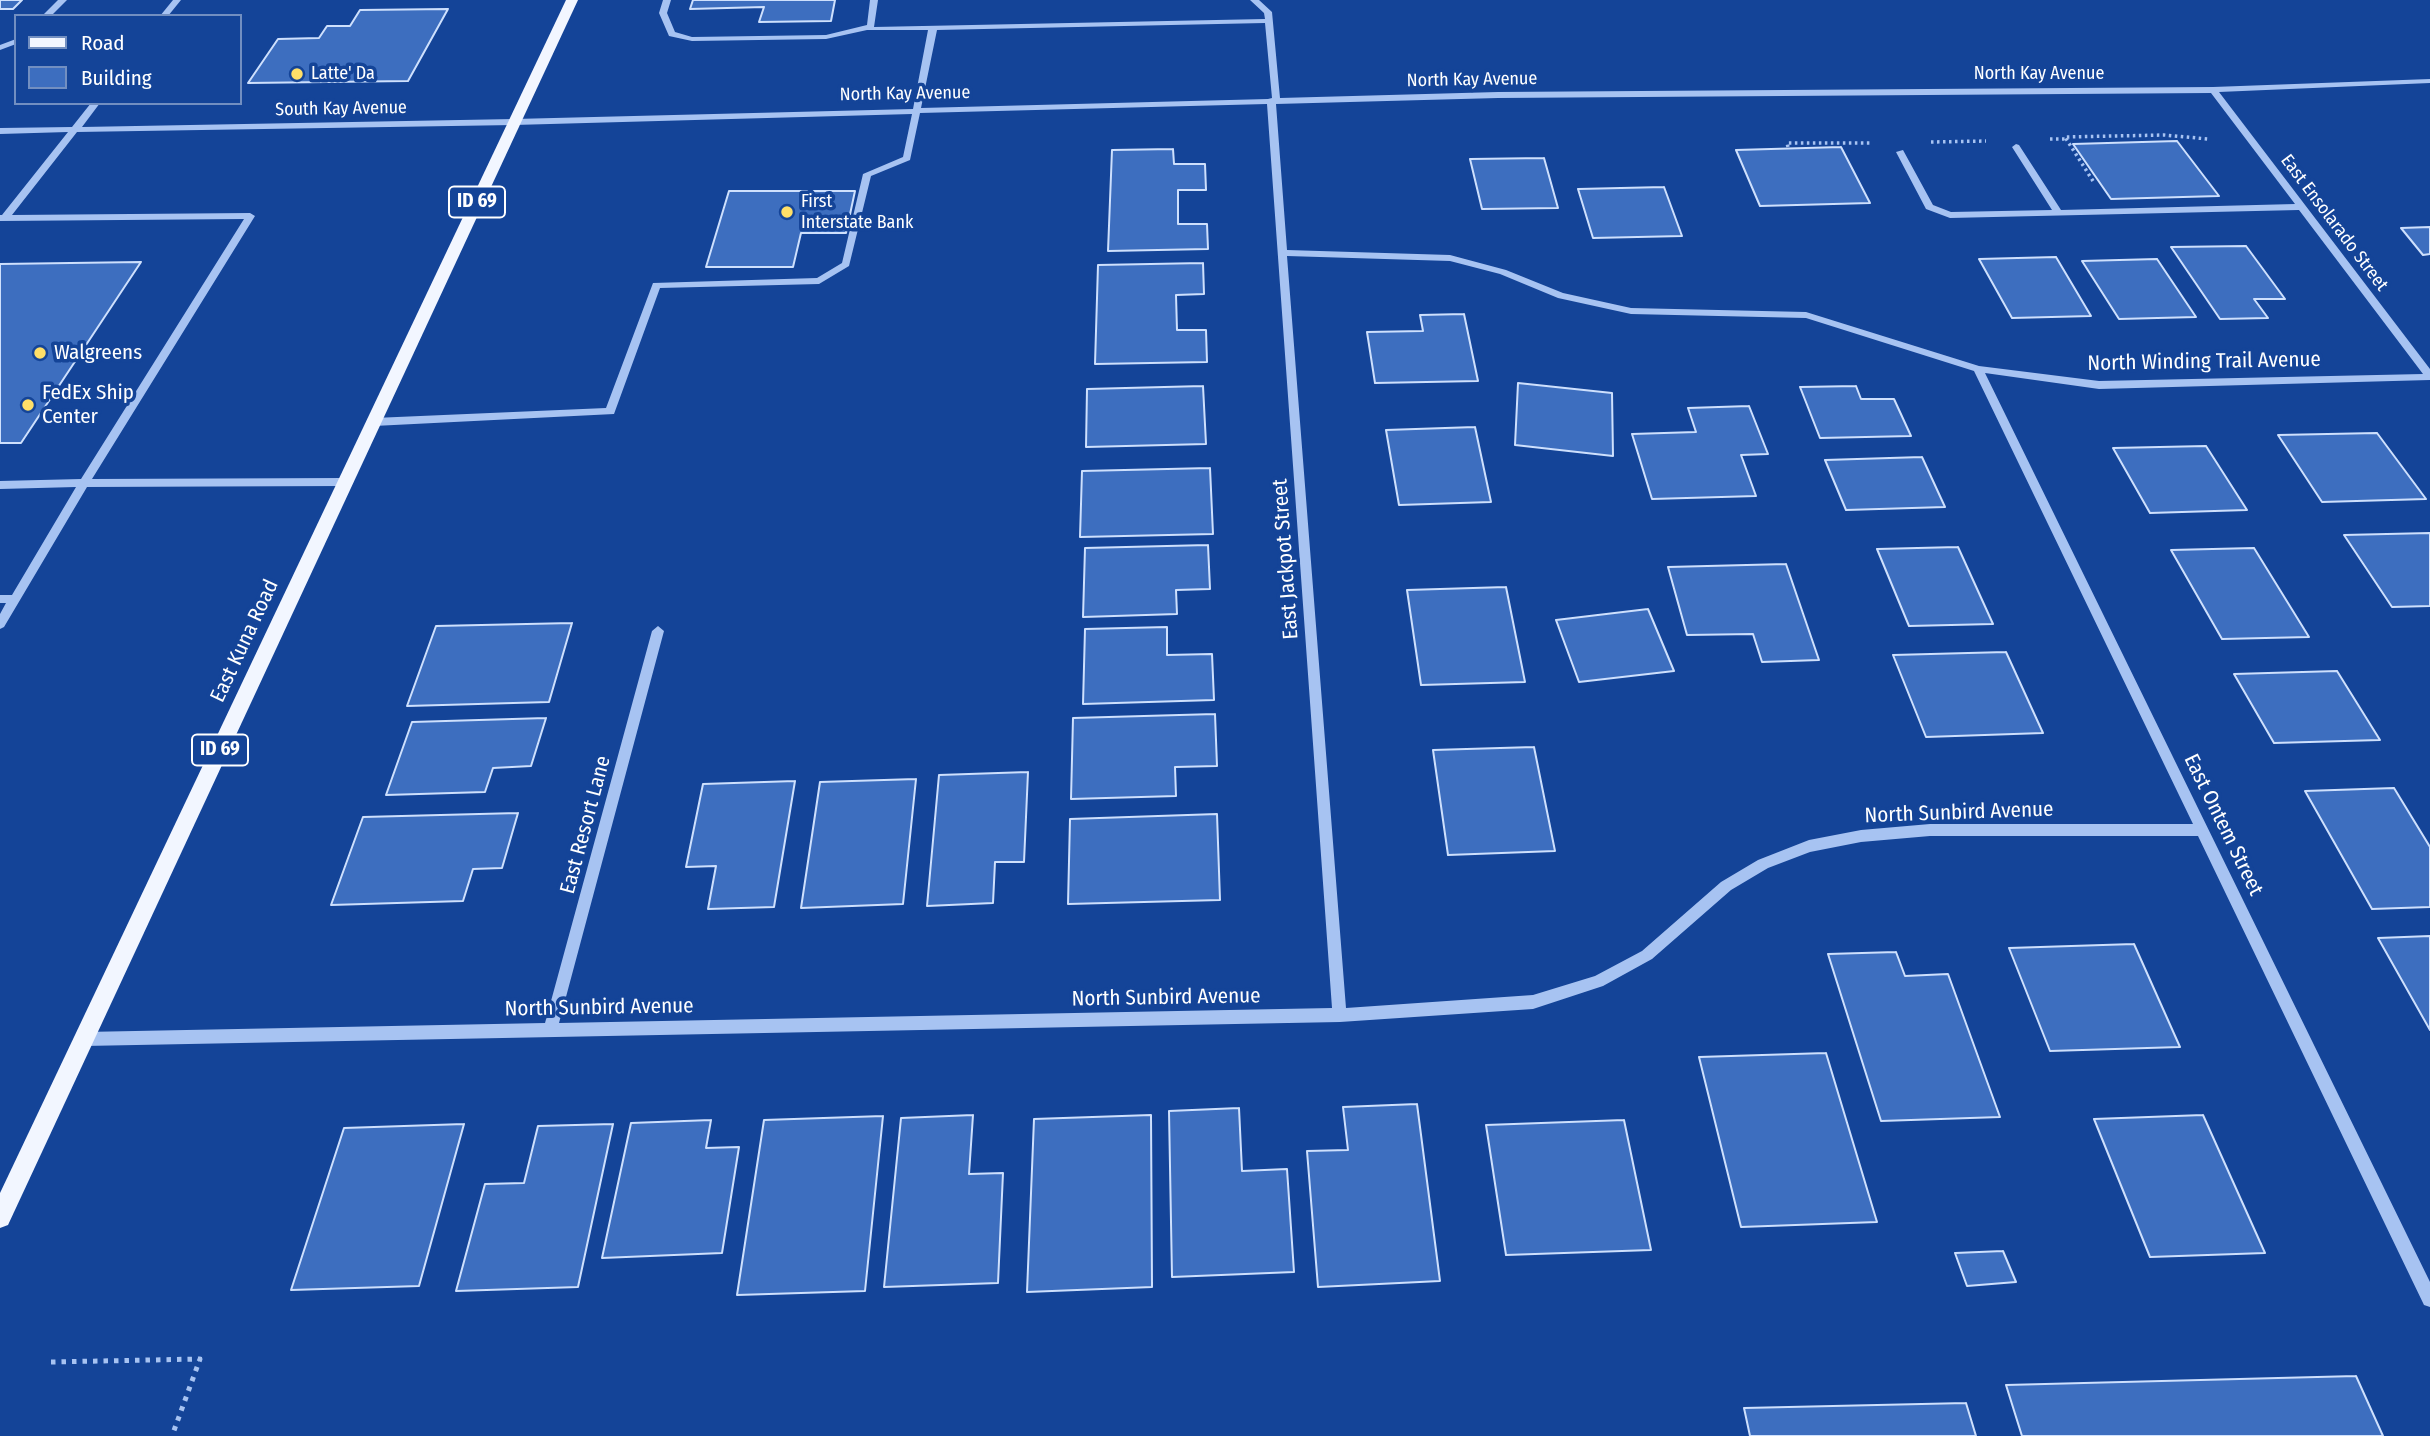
<!DOCTYPE html>
<style>
body{margin:0}
#map{position:relative;width:2430px;height:1436px;overflow:hidden;background:#144498;font-family:"Fira Sans Condensed",sans-serif}
canvas{display:block}
.legend{position:absolute;left:14px;top:14px;width:228px;height:91px;box-sizing:border-box;background:#144498;border:2px solid #728fc1;margin:0;padding:9px 12px;list-style:none;font-size:21px;color:#fff}
.legend li{display:flex;align-items:center;gap:14px;height:35px}
.legend b{width:35px;border:2px solid #728fc1}
</style>
<div id="map">
<canvas width="2430" height="1436"></canvas>
<ul class="legend">
<li><b style="height:9px;background:#f2f6ff"></b>Road</li>
<li><b style="height:19px;background:#3d6ebf"></b>Building</li>
</ul>
</div>
<script>
const context = document.querySelector('canvas').getContext('2d');
context.lineJoin = 'round';
function paint(path, color) { context.fillStyle = color; context.fill(path, 'evenodd'); }
const poly = rows => new Path2D(rows.map(r => 'M' + r).join(''));
function strokePath(path, color, width, dash) { context.strokeStyle = color; context.lineWidth = width; context.lineCap = dash ? 'butt' : 'round'; context.setLineDash(dash || []); context.stroke(path); }
function write(font, color, halo, rows, align = 'center') {
  context.font = font + ' "Fira Sans Condensed",sans-serif'; context.lineWidth = 7; context.setLineDash([]); context.textBaseline = 'middle'; context.strokeStyle = halo; context.fillStyle = color; for (const [text, x, y, turn = 0] of rows) {
    context.save(); context.translate(x, y); context.rotate((+turn || 0) * Math.PI / 180); context.textAlign = isNaN(turn) ? turn : align; if (halo) context.strokeText(text, 0, 0); context.fillText(text, 0, 0); context.restore();
  }
}
const building = poly([
 [0,0,22,0,13,9,0,9,0,0],
 [693,0,835,0,831,21,759,22,764,7,690,9,693,0],
 [448,9,408,81,248,83,278,39,319,38,327,26,350,26,360,10,448,9],
 [2177,141,2219,196,2111,199,2073,144,2177,141],
 [1841,147,1870,203,1760,206,1736,150,1841,147],
 [1173,149,1174,164,1205,164,1206,190,1178,190,1178,224,1207,224,1208,249,1108,251,1112,150,1173,149],
 [1544,158,1558,208,1482,209,1470,159,1544,158],
 [1664,187,1682,236,1593,238,1578,189,1664,187],
 [729,191,855,191,846,233,801,233,793,267,706,267,729,191],
 [2430,227,2430,254,2423,255,2401,228,2430,227],
 [2246,246,2285,299,2254,299,2268,318,2220,319,2171,247,2246,246],
 [2056,257,2091,316,2012,318,1979,259,2056,257],
 [2157,259,2196,317,2119,319,2082,261,2157,259],
 [141,262,21,443,0,443,0,264,141,262],
 [1203,263,1204,294,1176,295,1177,330,1206,330,1207,362,1095,364,1098,265,1203,263],
 [1464,314,1478,381,1375,383,1367,332,1423,331,1420,315,1464,314],
 [1518,383,1612,393,1613,456,1515,445,1518,383],
 [1203,386,1206,444,1086,447,1087,389,1203,386],
 [1856,386,1861,399,1894,399,1911,436,1820,438,1800,387,1856,386],
 [1749,406,1768,454,1741,455,1756,496,1652,499,1632,434,1696,432,1688,408,1749,406],
 [1475,427,1491,502,1399,505,1386,430,1475,427],
 [2377,433,2426,499,2322,502,2278,435,2377,433],
 [2206,446,2247,510,2150,513,2113,448,2206,446],
 [1922,457,1945,507,1846,510,1825,460,1922,457],
 [1210,468,1213,534,1080,537,1082,471,1210,468],
 [2430,533,2430,606,2392,607,2344,535,2430,533],
 [1208,545,1210,589,1176,590,1177,614,1083,617,1085,548,1208,545],
 [1958,547,1993,624,1909,626,1877,549,1958,547],
 [2254,548,2309,637,2222,639,2171,550,2254,548],
 [1786,564,1819,660,1762,662,1753,634,1687,635,1668,567,1786,564],
 [1506,587,1525,682,1421,685,1407,590,1506,587],
 [1648,609,1674,671,1579,682,1556,620,1648,609],
 [572,623,549,702,407,706,436,626,572,623],
 [1167,627,1167,655,1212,654,1214,700,1083,704,1085,629,1167,627],
 [2006,652,2043,733,1926,737,1893,655,2006,652],
 [2337,671,2380,740,2274,743,2234,674,2337,671],
 [1215,714,1217,766,1175,767,1176,796,1071,799,1073,718,1215,714],
 [546,718,531,766,493,768,485,792,386,795,412,722,546,718],
 [1534,747,1555,851,1448,855,1433,750,1534,747],
 [1028,772,1024,862,995,862,993,903,927,906,939,775,1028,772],
 [916,779,903,904,801,908,820,782,916,779],
 [795,781,774,907,708,909,716,866,686,867,703,784,795,781],
 [2394,788,2430,847,2430,907,2372,909,2305,791,2394,788],
 [518,813,502,868,473,869,463,901,331,905,363,817,518,813],
 [1217,814,1220,900,1068,904,1070,819,1217,814],
 [2430,936,2430,1030,2378,938,2430,936],
 [2134,944,2180,1047,2050,1051,2009,948,2134,944],
 [1896,952,1905,976,1948,974,2000,1117,1881,1121,1828,954,1896,952],
 [1826,1053,1877,1222,1741,1227,1699,1057,1826,1053],
 [1417,1104,1440,1281,1318,1287,1307,1151,1348,1150,1343,1107,1417,1104],
 [1239,1108,1242,1171,1287,1169,1294,1272,1172,1277,1169,1111,1239,1108],
 [973,1115,969,1174,1003,1173,998,1283,884,1287,901,1118,973,1115],
 [1151,1115,1152,1287,1027,1292,1034,1119,1151,1115],
 [2203,1115,2265,1253,2150,1257,2094,1119,2203,1115],
 [883,1116,865,1291,737,1295,764,1120,883,1116],
 [711,1120,706,1148,739,1147,722,1253,602,1258,631,1123,711,1120],
 [1624,1120,1651,1250,1506,1255,1486,1125,1624,1120],
 [464,1124,419,1286,291,1290,344,1128,464,1124],
 [613,1124,578,1287,456,1291,485,1184,524,1183,538,1126,613,1124],
 [2003,1251,2016,1282,1967,1286,1955,1253,2003,1251],
 [2356,1376,2383,1436,2022,1436,2006,1385,2356,1376],
 [1966,1403,1976,1436,1750,1436,1744,1408,1966,1403]
]);
paint(building, '#3d6ebf');
strokePath(building, '#cee0fd', 2);
strokePath(poly([
 [2050,139,2067,139],
 [1931,142,1986,141],
 [1788,147,1787,143,1870,143],
 [2093,181,2065,137,2164,135,2208,139]
]), '#a7c3f2', 3.5, [2.5, 3.5]);
strokePath(poly([
 [51,1362,200,1359,172,1436]
]), '#a7c3f2', 5, [4.5, 6]);
paint(poly([
 [58,0,67,0,51,16,42,16,58,0],
 [173,0,181,0,168,16,160,16,173,0],
 [663,0,671,0,667,13,675,32,692,37,826,35,867,25,870,0,878,0,874,27,1265,19,1264,13,1250,0,1259,0,1272,12,1280,98,1498,92,2213,87,2430,79,2430,83,2219,92,2430,369,2430,380,2099,389,1985,373,2430,1282,2430,1307,2424,1305,2198,836,1930,836,1861,842,1810,852,1768,868,1731,890,1652,959,1603,986,1533,1009,1340,1022,84,1046,79,1044,77,1039,79,1034,84,1032,545,1023,652,631,658,626,664,631,559,1023,1332,1008,1267,104,920,113,910,160,871,176,849,266,819,284,660,288,614,414,374,426,369,422,374,418,606,408,653,283,817,278,842,263,863,174,903,157,912,114,514,125,77,132,12,215,250,213,255,216,92,479,345,478,350,482,345,486,87,487,4,627,0,629,0,614,6,603,0,603,0,595,12,595,76,487,0,489,0,481,81,479,244,219,0,221,0,215,2,215,68,132,0,134,0,128,72,127,91,103,100,103,82,127,514,119,913,109,928,30,867,30,826,39,692,41,669,36,659,13,663,0],
 [1265,23,1272,98,1268,99,921,108,937,30,1265,23],
 [2211,93,2295,204,2061,210,2019,145,2016,144,2012,147,2052,210,1951,212,1933,205,1903,150,1896,152,1926,209,1950,218,2299,210,2423,374,2099,381,1979,366,1806,312,1631,308,1563,293,1506,270,1450,255,1287,250,1276,104,1498,98,2211,93],
 [1287,256,1450,261,1500,274,1558,298,1631,314,1806,318,1974,371,2193,824,1930,824,1861,830,1809,840,1758,860,1721,882,1642,951,1595,976,1533,995,1346,1008,1287,256],
 [16,39,16,44,0,50,0,45,16,39]
]), '#a7c3f2');
paint(poly([
 [566,0,578,0,8,1225,0,1228,0,1193,566,0]
]), '#f2f6ff');
for (const [x, y, r, color] of [
 [297,74,7,"#ffdf68"],
 [787,212,7,"#ffdf68"],
 [40,353,7,"#ffdf68"],
 [28,405,7,"#ffdf68"]
]) { const dot = new Path2D(); dot.arc(x, y, r, 0, 2 * Math.PI); context.fillStyle = color; context.fill(dot); strokePath(dot, '#144498', 2.5); }
write('18px', '#fff', '#144498', [
 ["Latte' Da",311,74],
 ["First",801,202],
 ["Interstate Bank",801,223]
], 'left');
write('18px', '#fff', '#144498', [
 ["North Kay Avenue",2039,74],
 ["North Kay Avenue",1472,80,-1],
 ["North Kay Avenue",905,94,-1],
 ["South Kay Avenue",341,109,-1],
 ["East Ensolarado Street",2334,223,53]
]);
for (const [x, y, w] of [
 [477,202,56],
 [220,750,56]
]) { const box = new Path2D(); box.roundRect(x - w / 2, y - 15.5, w, 31, 5); context.fillStyle = '#144498'; context.fill(box); strokePath(box, '#fff', 2); }
write('bold 19px', '#fff', null, [
 ["ID 69",477,202],
 ["ID 69",220,750]
]);
write('21px', '#fff', '#144498', [
 ["Walgreens",54,353],
 ["FedEx Ship",42,393],
 ["Center",42,417]
], 'left');
write('21px', '#fff', '#144498', [
 ["North Winding Trail Avenue",2204,362,-1],
 ["East Jackpot Street",1286,559,-94],
 ["East Kuna Road",245,641,-65],
 ["North Sunbird Avenue",1959,813,-2],
 ["East Resort Lane",586,825,-75],
 ["East Ontem Street",2223,825,64],
 ["North Sunbird Avenue",1166,998,-1],
 ["North Sunbird Avenue",599,1008,-1]
]);
</script>
